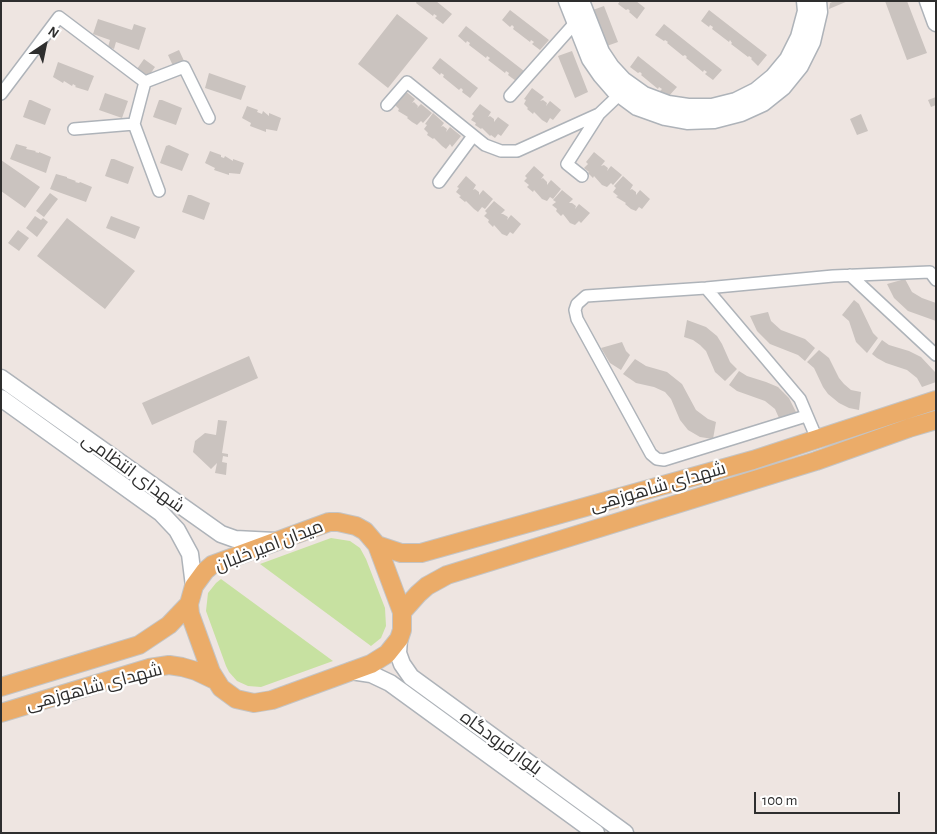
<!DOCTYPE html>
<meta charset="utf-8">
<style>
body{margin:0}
#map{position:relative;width:937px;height:834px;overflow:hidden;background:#eee5e1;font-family:"Alegreya Sans",sans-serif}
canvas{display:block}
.frame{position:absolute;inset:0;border:2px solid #2e2e2e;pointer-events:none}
.north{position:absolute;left:20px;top:20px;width:50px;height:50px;-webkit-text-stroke:4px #fff;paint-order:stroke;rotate:34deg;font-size:14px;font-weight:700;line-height:20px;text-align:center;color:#2e2e2e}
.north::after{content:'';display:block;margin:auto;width:18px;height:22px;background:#2e2e2e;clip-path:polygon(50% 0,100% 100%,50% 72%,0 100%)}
.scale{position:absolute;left:754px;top:792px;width:146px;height:22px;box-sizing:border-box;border:2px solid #2e2e2e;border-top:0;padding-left:6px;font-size:15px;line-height:18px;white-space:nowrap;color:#2e2e2e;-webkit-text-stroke:4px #fff;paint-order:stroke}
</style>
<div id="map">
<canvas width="937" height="834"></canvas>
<div class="frame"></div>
<div class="north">N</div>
<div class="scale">100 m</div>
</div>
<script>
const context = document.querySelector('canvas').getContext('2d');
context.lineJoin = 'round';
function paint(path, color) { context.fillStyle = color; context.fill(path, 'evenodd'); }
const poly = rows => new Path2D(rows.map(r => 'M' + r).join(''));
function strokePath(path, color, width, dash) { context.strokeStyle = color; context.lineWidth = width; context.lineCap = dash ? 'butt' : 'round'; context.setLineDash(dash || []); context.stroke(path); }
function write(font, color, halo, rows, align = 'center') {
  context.font = font + ' "Alegreya Sans",Cairo,sans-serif'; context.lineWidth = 4.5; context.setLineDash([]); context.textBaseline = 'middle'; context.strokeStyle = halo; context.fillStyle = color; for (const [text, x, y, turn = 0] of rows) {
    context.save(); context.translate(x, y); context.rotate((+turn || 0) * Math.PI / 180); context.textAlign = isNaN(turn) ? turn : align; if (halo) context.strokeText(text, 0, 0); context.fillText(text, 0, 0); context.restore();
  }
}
paint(poly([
 [331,538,350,541,360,548,366,559,385,608,386,626,381,638,371,646,260,564],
 [221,579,333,661,261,687,248,686,237,681,229,672,226,666,206,611,208,593,216,583]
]), '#c7e1a1');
paint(poly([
 [417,1,436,1,452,14,443,24,435,18,437,16,434,14,433,16,416,3],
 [620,1,636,1,645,8,637,19,629,12,630,11,628,9,626,10,618,4],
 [834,1,848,1,829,9,830,3],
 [885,1,907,1,927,53,907,60],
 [604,6,618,42,604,47,590,11],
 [510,10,549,40,540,50,532,44,534,42,531,40,530,42,513,29,514,27,512,25,510,27,502,20],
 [709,10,767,55,758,66,751,59,752,58,749,56,748,57,731,44,732,43,730,40,729,42,712,29,713,27,710,25,709,27,701,21],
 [397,14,428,38,388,88,358,64],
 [98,19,132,30,134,24,146,28,139,50,116,42,114,49,108,47,110,40,93,34],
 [664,24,722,70,713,80,705,74,707,72,704,70,703,72,686,58,687,57,685,55,683,56,667,43,668,42,665,40,664,41,655,35],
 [466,26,524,71,516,81,508,75,509,73,506,71,505,73,488,60,490,58,487,56,486,58,469,45,470,43,467,41,466,43,458,36],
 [179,50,185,63,174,68,168,55],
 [572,51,588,92,575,98,558,56],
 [638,56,677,87,668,97,660,91,662,89,659,87,658,89,641,75,642,74,640,72,638,73,630,67],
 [440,58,478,88,470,98,462,92,463,90,461,88,459,90,443,77,444,75,441,73,440,75,432,68],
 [144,59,155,67,148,77,137,69],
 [58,62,94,76,88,91,75,87,76,86,73,84,72,86,64,81,63,83,53,77],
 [209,73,246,86,241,100,205,88],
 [532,88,544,97,540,101,543,100,547,103,546,106,550,101,561,110,553,120,550,118,547,123,542,120,534,112,533,114,527,109,528,108,524,104,526,100,524,99],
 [404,90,415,99,412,103,414,102,418,106,417,108,421,104,432,113,423,123,421,121,417,125,412,122,407,118,408,117,398,111,399,109,395,105,398,102,396,100],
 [105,93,128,101,122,118,99,110],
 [936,97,936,105,931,107,928,100],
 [29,100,31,100,51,109,45,125,23,117],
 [159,100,162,100,182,108,176,125,153,117],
 [480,104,491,112,488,117,490,116,494,119,494,122,498,117,509,125,501,136,498,134,495,138,491,135,490,136,482,128,481,129,475,125,476,123,471,120,474,116,472,114],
 [247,106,258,110,257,112,262,114,263,111,269,116,269,113,281,118,277,131,266,129,266,132,250,126,251,123,242,118],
 [433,113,444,123,441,127,443,126,447,129,446,132,450,127,461,136,452,147,450,144,446,149,442,146,434,138,433,139,427,135,428,133,424,129,427,125,425,124],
 [861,114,868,131,857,135,850,119],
 [16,144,27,147,26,149,36,151,35,152,39,153,39,152,51,157,46,173,10,159],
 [169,145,189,154,182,171,160,163,166,146],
 [210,151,221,155,221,157,224,158,225,156,233,161,233,159,244,163,240,174,229,173,229,175,214,170,215,168,205,163],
 [594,152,605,161,601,166,604,165,608,168,607,171,611,166,622,175,613,185,611,183,607,187,602,185,594,176,593,178,588,173,589,172,584,168,588,164,586,162],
 [111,159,114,159,134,167,128,184,105,176],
 [1,160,40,187,25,208,1,191],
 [534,166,544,175,541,179,543,178,547,182,547,185,551,180,561,189,553,199,550,197,547,201,542,199,534,190,533,192,527,187,529,185,524,181,527,178,525,176],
 [56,174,67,177,67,178,76,181,75,182,79,183,80,182,92,187,86,202,50,189],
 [466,176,476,185,473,190,475,189,479,192,479,195,483,190,493,199,485,209,482,207,478,212,474,209,466,201,465,202,459,197,461,196,456,192,459,188,457,187],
 [623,176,633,185,630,190,632,189,636,192,636,195,640,190,650,199,642,209,639,207,636,211,631,209,625,204,626,203,616,197,618,196,613,192,616,188,614,186],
 [562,190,573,199,569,203,572,203,576,206,575,209,579,204,590,213,581,223,579,221,575,225,570,223,563,214,561,216,556,211,557,209,552,205,556,202,553,200],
 [50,193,58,199,44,217,36,211],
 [188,195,191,195,210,203,204,220,182,212],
 [494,201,505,210,501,214,503,214,508,217,507,220,511,215,521,224,513,234,510,232,507,236,502,234,494,225,493,227,488,222,489,220,484,216,487,213,485,211],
 [35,216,41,220,43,218,48,222,37,237,26,228],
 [111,216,140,227,135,239,106,228],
 [67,218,135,271,105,309,37,256],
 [18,230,29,238,19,251,8,243],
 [905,279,912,292,922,298,936,303,936,321,908,311,894,298,887,284],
 [854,300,859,304,873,333,878,338,867,353,856,342,849,321,842,315],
 [768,312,771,321,781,330,805,339,815,348,805,361,798,355,770,344,757,331,750,316],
 [687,320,706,327,717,336,722,344,730,362,737,369,725,381,715,372,706,351,700,345,693,340,684,337],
 [882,340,889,345,909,351,921,357,935,372,936,382,922,387,917,378,907,370,886,363,877,358,872,354],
 [622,342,626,351,630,355,621,370,610,363,601,348],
 [819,350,829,358,839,378,844,384,851,390,861,392,859,410,849,408,839,403,828,394,823,387,814,368,807,362],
 [249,356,258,378,152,425,142,403],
 [635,359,646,366,667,372,682,384,696,410,708,419,716,422,713,439,700,437,688,430,680,420,671,399,665,392,654,387,636,383,623,374],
 [739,371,747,376,766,382,778,387,789,398,796,412,779,418,775,409,765,401,737,391,729,385],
 [218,420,227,421,222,453,228,454,228,457,223,456,222,462,227,463,226,475,215,473,217,463,211,469,193,452,195,441,205,433,216,435]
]), '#cac3bf');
const street = poly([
 [145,82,134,124,159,191],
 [145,82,184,67,209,118],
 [1,94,59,17,145,82],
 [510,96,575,23],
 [387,105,407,82,485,145,501,151,517,151,599,114,620,94],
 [74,129,134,124],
 [582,176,567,164,599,114],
 [439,182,473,136],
 [850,275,936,355],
 [706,288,800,399,817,439],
 [806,416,664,460,657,459,651,454,577,319,575,310,577,304,586,296,706,288,833,276,930,272,936,280]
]);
const secondary = poly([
 [567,1,590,59,601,75,614,90,637,107,665,117,687,121,714,120,741,113,763,103,783,87,800,66,812,42,819,12,818,1],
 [581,1,601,52,611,67,623,80,644,95,668,104,688,107,712,107,736,101,756,91,773,77,788,59,799,37,806,11,805,1],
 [928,1,936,23],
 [1,378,221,534,235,539,275,541],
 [1,398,161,513,177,530,190,554,194,586],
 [399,639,398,653,402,664,411,677,625,833],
 [351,671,371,674,390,683,596,833]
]);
const primary = poly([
 [329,522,338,522,356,526,365,531,377,545,402,612,402,630,399,639,387,654,371,664,272,700,254,703,236,699,221,688,211,672,190,614,189,604,194,586,205,571,212,565,329,522],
 [377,545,401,553,421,553,753,460,936,400],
 [402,612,418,594,427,586,447,575,816,461,909,428,936,420],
 [1,687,139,645,169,625,189,604],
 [1,713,149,668,169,665,182,667,196,671,215,680]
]);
strokePath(street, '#aeb3b9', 14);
strokePath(secondary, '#aeb3b9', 19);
strokePath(primary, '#c4c4c4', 20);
strokePath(street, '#fff', 11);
strokePath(secondary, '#fff', 16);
strokePath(primary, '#ebac69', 18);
write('18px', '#2e2e2e', '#fff', [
 ["شهدای انتظامی",133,473,36],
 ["شهدای شاهوزهی",658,487,-16],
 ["میدان امیر خلبان",269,546,-21],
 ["شهدای شاهوزهی",94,687,-15],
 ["بلوار فرودگاه",501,743,36]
]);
</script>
